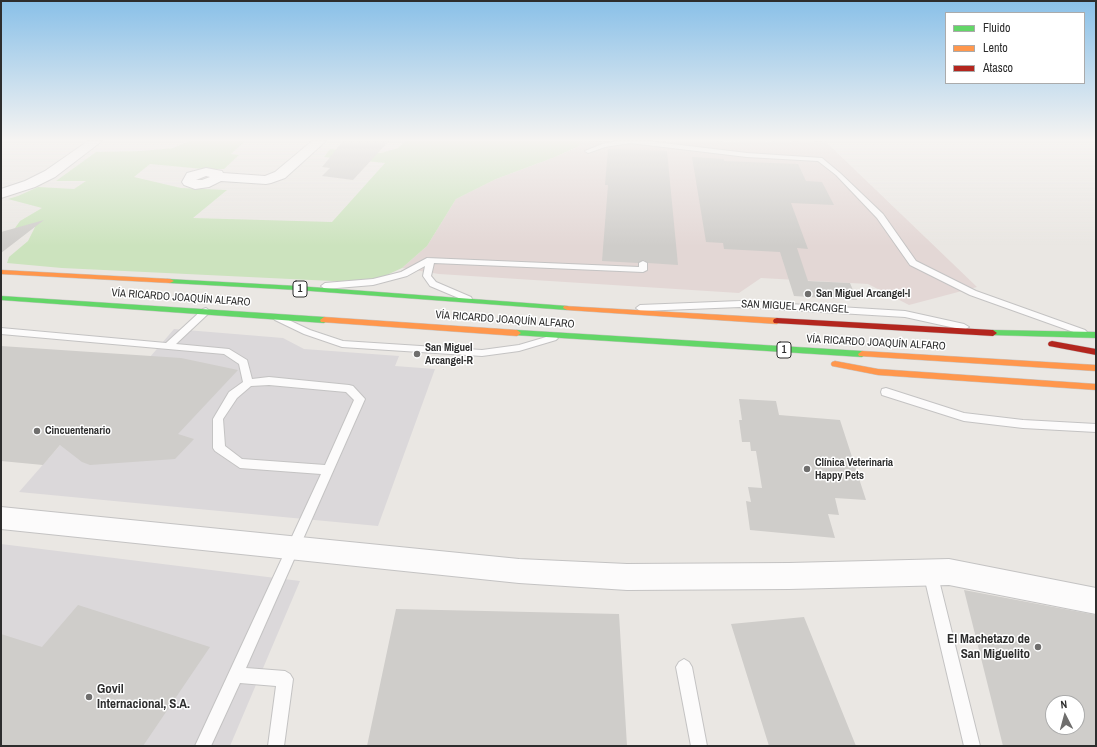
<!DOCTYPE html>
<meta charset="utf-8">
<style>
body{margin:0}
#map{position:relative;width:1097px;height:747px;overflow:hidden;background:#eae7e3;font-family:"Archivo Narrow",sans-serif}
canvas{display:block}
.frame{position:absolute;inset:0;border:2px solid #2d2d2d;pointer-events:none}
.legend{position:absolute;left:945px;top:12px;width:140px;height:72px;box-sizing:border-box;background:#fff;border:1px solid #ababab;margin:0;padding:5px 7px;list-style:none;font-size:12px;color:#2d2d2d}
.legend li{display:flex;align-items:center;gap:8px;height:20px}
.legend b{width:20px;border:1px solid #ababab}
.north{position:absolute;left:1045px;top:695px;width:40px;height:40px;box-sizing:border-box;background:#fff;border:1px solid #ababab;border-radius:50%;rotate:354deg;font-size:11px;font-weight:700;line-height:16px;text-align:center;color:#2d2d2d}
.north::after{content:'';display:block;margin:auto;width:14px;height:18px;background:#6f6e6d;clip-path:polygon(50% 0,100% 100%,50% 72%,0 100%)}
</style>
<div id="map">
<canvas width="1097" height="747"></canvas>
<div class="frame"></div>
<ul class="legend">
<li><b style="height:5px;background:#63d668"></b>Fluido</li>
<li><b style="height:5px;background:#ff974d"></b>Lento</li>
<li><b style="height:5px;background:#b3261e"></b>Atasco</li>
</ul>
<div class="north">N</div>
</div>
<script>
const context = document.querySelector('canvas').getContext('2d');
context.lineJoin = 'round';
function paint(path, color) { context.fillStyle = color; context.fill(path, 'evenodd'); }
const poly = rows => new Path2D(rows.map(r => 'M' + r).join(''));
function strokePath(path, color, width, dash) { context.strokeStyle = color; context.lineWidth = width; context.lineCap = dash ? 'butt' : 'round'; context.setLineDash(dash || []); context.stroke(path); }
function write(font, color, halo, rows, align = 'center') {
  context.font = font + ' "Archivo Narrow",sans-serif'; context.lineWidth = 3; context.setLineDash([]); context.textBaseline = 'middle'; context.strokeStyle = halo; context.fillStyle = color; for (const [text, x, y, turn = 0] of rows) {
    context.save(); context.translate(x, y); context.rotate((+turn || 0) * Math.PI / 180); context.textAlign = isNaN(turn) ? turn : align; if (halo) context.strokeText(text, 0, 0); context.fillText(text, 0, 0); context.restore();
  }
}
paint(poly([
 [174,329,283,338,304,349,399,356,395,366,435,369,378,526,19,492,138,356,150,357],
 [1,544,300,581,230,746,1,746]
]), '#dbd8da');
paint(poly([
 [580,141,758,142,825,141,977,287,909,305,868,284,761,278,739,293,439,274,402,268,427,246,456,199,496,179,555,157,579,146]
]), '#e3d7d5');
paint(poly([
 [189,141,245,141,231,154,239,155,224,169,203,169,150,164,134,177,181,188,227,190,193,218,332,222,385,163,324,157,330,149,381,153,398,148,405,141,580,141,579,146,555,157,496,179,456,199,427,246,402,268,378,279,354,281,332,281,62,268,7,263,9,257,28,241,35,227,15,228,20,221,42,208,8,199,18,196,38,187,74,189,86,181,56,181,96,152,141,151,173,148]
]), '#cce3be');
paint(poly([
 [343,141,389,141,353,180,322,176,330,168,322,167],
 [608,149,667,151,678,265,648,263,644,260,638,263,602,261,608,185,605,185],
 [692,157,724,159,724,161,798,164,806,181,822,182,834,205,791,203,808,249,797,248,808,281,850,283,857,300,794,296,780,252,724,249,723,243,706,242],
 [44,220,1,253,1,232],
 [1,346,181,358,238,370,178,434,194,439,175,459,90,465,82,462,60,445,43,465,1,461],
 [739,399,776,401,779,415,840,420,866,500,835,498,839,515,828,514,835,538,750,530,746,501,751,502,748,487,762,488,756,451,751,451,750,442,742,442,739,420,742,420],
 [964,590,1096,615,1096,746,1003,746],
 [1053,703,1077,703,1077,727,1053,727],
 [78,605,210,647,143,746,1,746,1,634,42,647],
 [396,609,619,614,627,746,367,746],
 [804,617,856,746,769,746,731,624]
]), '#cfcdca');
const lane = poly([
 [617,141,647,141,747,153,822,158,840,173,883,214,916,261,976,291,1085,330,1087,332,1082,335,1079,334,970,295,910,265,877,218,836,175,818,161,747,157,630,143,605,147,588,153,585,151,602,144,617,141],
 [427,258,639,267,639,263,643,261,647,263,647,270,643,272,434,263,431,276,436,282,471,297,472,299,471,301,468,302,430,286,423,276,425,266,407,276,373,285,325,289,321,286,325,283,373,279,401,272,427,258],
 [740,301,905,311,964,324,969,327,964,330,905,317,740,307,640,311,636,308,640,305,740,301],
 [206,308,210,311,209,313,176,344,229,349,247,360,252,379,269,377,349,385,353,386,365,399,246,668,285,671,290,674,293,679,284,746,268,746,276,686,240,683,211,746,195,746,321,474,240,468,215,451,213,448,213,419,229,392,243,382,239,364,224,354,1,334,1,328,166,343,203,309,206,308],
 [269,385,346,392,354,400,325,465,242,459,225,446,223,419,237,398,251,386,269,385],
 [278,315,310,330,343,341,482,350,519,345,553,335,558,338,556,340,519,351,482,356,342,347,304,334,275,320,273,318,275,316,278,315],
 [886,388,964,413,1023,420,1096,424,1096,432,1023,428,964,421,882,395,881,392,882,389,886,388],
 [930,566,935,568,937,572,980,746,964,746,923,572,925,568,930,566],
 [684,659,689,662,692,667,707,746,691,746,676,667,679,662,684,659]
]);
const street = poly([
 [88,141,102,141,55,177,35,187,1,198,1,189,25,181,45,171,88,141],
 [312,141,326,141,285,178,271,183,266,184,221,181,209,187,195,189,184,185,182,182,187,173,206,168,222,171,223,173,265,176,275,172,312,141],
 [206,176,210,177,202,180,196,180,206,176],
 [1,507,519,559,627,564,789,563,949,559,1096,588,1096,614,949,585,789,589,627,590,519,583,1,529,1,507]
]);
const fast = poly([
 [167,279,297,286,567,306,571,308,567,310,297,290,170,283,166,281,167,279],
 [1,296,324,317,328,320,324,323,1,300,1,296],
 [517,330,862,351,866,354,862,357,514,335,513,333,514,331,517,330],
 [993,330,1096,332,1096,338,990,335,989,333,990,331,993,330]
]);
const slow = poly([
 [1,270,170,279,174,281,170,283,1,274,1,270],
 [564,306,777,318,781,321,777,324,567,310,563,308,564,306],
 [324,317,517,330,521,333,517,336,321,322,320,320,324,317],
 [862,351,1096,365,1096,371,859,356,858,354,862,351],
 [835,361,878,369,1096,384,1096,390,878,375,832,366,831,364,832,362,835,361]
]);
const jam = poly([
 [777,318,993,330,997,333,993,336,774,323,773,321,774,319,777,318],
 [1052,341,1096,349,1096,355,1049,346,1048,344,1049,342,1052,341]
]);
strokePath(lane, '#c4c3c3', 2);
strokePath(street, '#c4c3c3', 2);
strokePath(fast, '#c6c4c3', 1);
strokePath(slow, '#c6c4c3', 1);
strokePath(jam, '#c6c4c3', 1);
paint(lane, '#fcfbfb');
paint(street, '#fcfbfb');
paint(fast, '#63d668');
paint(slow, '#ff974d');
paint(jam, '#b3261e');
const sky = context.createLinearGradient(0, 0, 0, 246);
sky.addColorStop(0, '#89c0e8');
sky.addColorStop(0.57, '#f6f4f2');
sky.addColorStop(1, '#f6f4f200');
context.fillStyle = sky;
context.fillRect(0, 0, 1097, 246);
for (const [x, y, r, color] of [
 [808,294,4,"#6f6e6d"],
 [417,354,4,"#6f6e6d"],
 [37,431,4,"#6f6e6d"],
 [807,469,4,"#6f6e6d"],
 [1038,647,4,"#6f6e6d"],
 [89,697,4,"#6f6e6d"]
]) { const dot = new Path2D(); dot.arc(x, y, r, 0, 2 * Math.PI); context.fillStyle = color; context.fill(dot); strokePath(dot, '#fff', 1.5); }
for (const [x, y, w] of [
 [300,289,14],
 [784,350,14]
]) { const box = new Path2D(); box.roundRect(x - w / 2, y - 8, w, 16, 3); context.fillStyle = '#fff'; context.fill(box); strokePath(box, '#2d2d2d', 1); }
write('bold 10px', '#2d2d2d', null, [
 ["1",300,289],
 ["1",784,350]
]);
write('bold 11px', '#2d2d2d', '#fff', [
 ["San Miguel Arcangel-I",816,294],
 ["San Miguel",425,348],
 ["Arcangel-R",425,361],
 ["Cincuentenario",45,431],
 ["Clínica Veterinaria",815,463],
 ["Happy Pets",815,476]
], 'left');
write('11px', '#2d2d2d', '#fff', [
 ["VÍA RICARDO JOAQUÍN ALFARO",181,298,4],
 ["SAN MIGUEL ARCANGEL",795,307,3],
 ["VÍA RICARDO JOAQUÍN ALFARO",505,320,4],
 ["VÍA RICARDO JOAQUÍN ALFARO",876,343,3]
]);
write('bold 13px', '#2d2d2d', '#fff', [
 ["El Machetazo de",1030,640],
 ["San Miguelito",1030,655],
 ["Govil",97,690,"left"],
 ["Internacional, S.A.",97,705,"left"]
], 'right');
</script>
